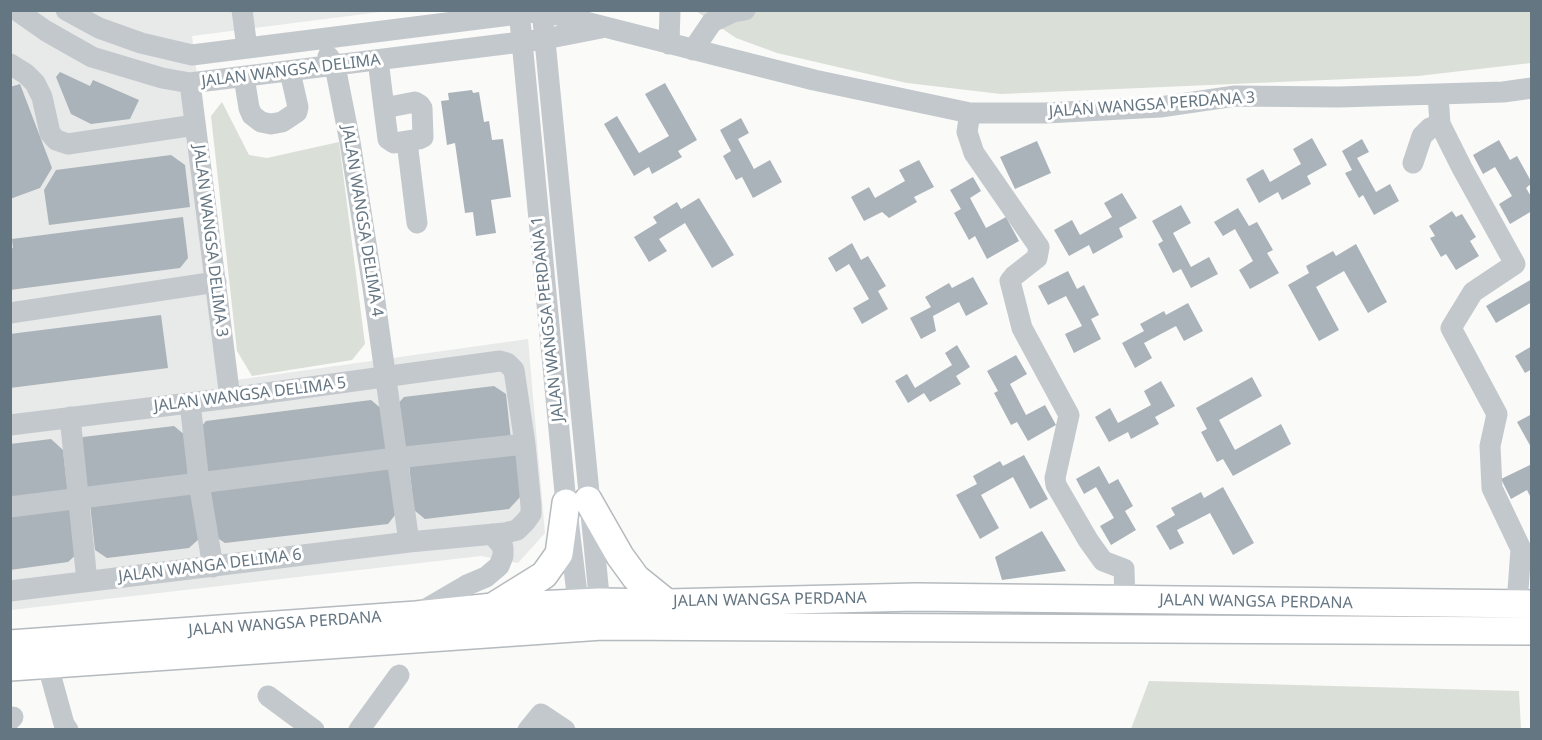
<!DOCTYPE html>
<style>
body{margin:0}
#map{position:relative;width:1542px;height:740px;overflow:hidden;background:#fafaf8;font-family:"Noto Sans",sans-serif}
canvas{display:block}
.frame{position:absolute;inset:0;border:12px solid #657683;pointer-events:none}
</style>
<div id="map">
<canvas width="1542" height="740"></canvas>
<div class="frame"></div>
</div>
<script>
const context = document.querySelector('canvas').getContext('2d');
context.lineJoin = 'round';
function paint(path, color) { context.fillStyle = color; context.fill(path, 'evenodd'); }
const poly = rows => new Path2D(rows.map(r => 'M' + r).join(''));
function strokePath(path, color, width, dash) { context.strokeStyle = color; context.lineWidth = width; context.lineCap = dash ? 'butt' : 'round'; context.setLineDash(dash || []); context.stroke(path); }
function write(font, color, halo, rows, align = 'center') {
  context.font = font + ' "Noto Sans",sans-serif'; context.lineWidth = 6; context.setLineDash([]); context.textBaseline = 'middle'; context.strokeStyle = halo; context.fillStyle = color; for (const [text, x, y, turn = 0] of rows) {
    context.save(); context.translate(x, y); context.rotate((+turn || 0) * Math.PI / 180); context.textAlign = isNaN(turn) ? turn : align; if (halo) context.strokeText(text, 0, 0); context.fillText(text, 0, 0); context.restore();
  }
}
paint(poly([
 [10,11,388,11,192,36,236,380,528,339,545,533,518,563,481,556,11,610]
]), '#e8e9e9');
paint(poly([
 [696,11,1531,11,1531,63,1418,76,1001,94,907,83,777,53,736,38],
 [222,102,249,155,267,158,339,142,365,344,352,360,252,376,237,351,211,116],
 [1149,681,1519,691,1521,729,1131,729]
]), '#dadfd7');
paint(poly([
 [60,72,90,86,93,80,139,100,130,119,91,124,71,114,56,77],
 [665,83,697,140,678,151,682,157,652,174,649,167,634,176,604,124,617,116,639,153,669,136,645,94],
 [20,84,52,168,40,188,10,199,10,87],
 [472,90,473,93,479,92,484,122,489,121,492,140,503,139,511,197,491,200,496,233,476,236,473,212,465,213,455,143,447,145,441,101,449,100,448,93],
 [741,118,749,133,738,139,754,169,770,160,782,182,753,198,742,177,736,180,723,156,731,151,720,130],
 [1312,138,1327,165,1307,176,1311,184,1282,200,1278,192,1259,203,1246,179,1263,169,1270,182,1301,164,1293,149],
 [1362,139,1369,152,1357,158,1376,192,1390,184,1399,201,1374,215,1363,195,1359,198,1345,173,1352,170,1342,151],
 [1499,140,1510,160,1517,156,1532,183,1526,188,1532,198,1532,211,1510,224,1499,204,1512,196,1495,167,1483,174,1473,155],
 [1037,141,1051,173,1015,189,1000,157],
 [171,155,185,165,190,207,49,225,44,190,56,170],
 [919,160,934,187,914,197,917,202,889,218,882,212,864,221,851,197,869,187,875,198,905,181,899,170],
 [973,177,981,191,970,198,986,228,1006,217,1019,241,987,259,975,236,969,240,954,213,961,209,950,190],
 [1122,193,1137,218,1119,228,1123,237,1093,254,1089,245,1069,256,1054,230,1072,220,1080,235,1112,217,1104,203],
 [699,198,734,255,712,268,685,223,659,239,667,251,649,262,634,237,657,223,653,217,677,202,681,209],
 [1181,205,1191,223,1173,233,1191,267,1209,257,1218,274,1191,288,1181,269,1173,273,1158,244,1163,241,1152,221],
 [1238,208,1249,226,1257,222,1273,250,1267,253,1279,273,1250,289,1239,270,1253,261,1235,229,1223,236,1214,222],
 [1452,211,1456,217,1462,214,1476,237,1470,241,1479,256,1456,270,1446,254,1441,257,1430,238,1435,236,1429,226],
 [183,217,188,258,180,268,10,290,10,249,13,248,12,239],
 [852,243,861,260,868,256,886,286,878,291,888,309,862,324,853,308,869,299,849,264,836,272,828,258],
 [1356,244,1387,302,1368,313,1344,271,1316,287,1339,330,1319,341,1288,285,1309,273,1306,266,1333,251,1336,256],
 [1068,271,1077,289,1084,285,1099,315,1091,319,1101,339,1074,353,1065,334,1082,326,1066,296,1048,305,1038,286],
 [973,277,988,304,966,316,959,302,933,316,936,331,921,339,910,318,931,307,925,297,949,283,952,288],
 [1532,279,1532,302,1496,323,1486,306],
 [1188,303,1203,331,1184,341,1176,326,1144,343,1152,358,1135,368,1122,343,1144,331,1140,324,1164,311,1166,315],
 [161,315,168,368,10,388,10,334],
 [957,345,970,367,956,376,961,384,930,402,924,393,908,403,895,381,907,374,915,388,952,365,945,353],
 [1532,346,1532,369,1525,373,1515,356],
 [1016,355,1027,374,1010,384,1026,415,1045,405,1056,425,1028,441,1017,422,1011,425,994,393,998,391,987,371],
 [1252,377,1262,396,1219,420,1235,450,1281,424,1291,444,1233,476,1223,459,1217,462,1201,432,1207,429,1196,408],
 [1161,381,1175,406,1155,417,1159,424,1131,439,1128,432,1109,442,1095,417,1110,408,1118,423,1151,405,1144,391],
 [494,386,506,394,511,440,401,454,395,407,404,397],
 [371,400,383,410,388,453,202,477,197,432,206,421],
 [1532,414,1532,449,1517,422],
 [174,426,185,435,190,480,82,494,76,446,83,437],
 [51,439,63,450,68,494,10,501,10,444],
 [516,452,521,496,509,509,425,519,414,510,409,464],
 [1024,455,1048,499,1030,509,1013,477,981,495,999,528,980,539,956,495,977,484,973,476,1000,461,1003,466],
 [1530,465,1532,500,1527,490,1511,499,1501,479],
 [1099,466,1109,484,1118,479,1133,506,1125,511,1136,530,1111,545,1100,526,1114,518,1096,487,1084,494,1076,479],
 [394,467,399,510,388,524,225,543,213,535,207,489],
 [1223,487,1254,543,1233,555,1210,513,1177,530,1184,543,1170,550,1156,526,1175,515,1171,508,1201,492,1204,498],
 [196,492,201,537,189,548,107,558,95,550,90,504],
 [74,506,80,551,68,562,10,570,10,515],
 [1042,531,1066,571,1002,580,995,557]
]), '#aab3b9');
const major = poly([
 [588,500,620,556,636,578,667,603],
 [494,606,544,575,559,554,566,503],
 [10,644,416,615,493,607,599,602,667,603,916,597,1532,604],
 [10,667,602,626,1532,631]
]);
strokePath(major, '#b5babe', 30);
strokePath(poly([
 [16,10,46,31,92,57,162,78,190,83,545,39,601,28],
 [66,10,99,28,141,43,192,55,542,11,814,80,970,113,1046,113,1160,107,1235,96,1339,97,1503,92,1532,88],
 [242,10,247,48],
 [519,10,566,503,580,618],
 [542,10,601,616],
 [669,44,670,10],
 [693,50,712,22,733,12,745,10],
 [328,56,335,66,350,142,373,288,409,542],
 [378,60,384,108,388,139,394,143,419,139,423,137,422,108,420,105,415,102,384,108],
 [10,64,26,74,35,83,42,97,50,133,56,140,68,144,195,125],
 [244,77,249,108,252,115,261,122,271,124,282,122,297,112,298,107,290,72],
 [190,83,230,398],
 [1438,94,1440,124,1462,168,1515,264,1473,292,1451,328,1497,414,1490,446,1492,488,1521,549,1517,604],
 [970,113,967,132,974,153,1039,247,1037,258,1014,276,1010,281,1022,328,1069,415,1055,478,1056,485,1088,540,1103,561,1124,569,1125,600],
 [407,142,417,223],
 [1413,163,1422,136,1430,128,1440,124],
 [10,313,216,282],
 [190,403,199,483,213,567],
 [70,417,87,581],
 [10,425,230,398,500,361,507,363,514,370,525,444,531,506,531,514,526,521,517,530,505,533,409,542,10,591],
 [10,507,396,458,525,444],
 [419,613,467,585,486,577,499,566,503,556,503,547,492,534],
 [48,666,64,724,68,730],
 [268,696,314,730],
 [10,720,13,717],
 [359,730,399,675],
 [528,730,541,714,565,730]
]), '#c3c8cc', 21);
strokePath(major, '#fff', 27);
write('16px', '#657683', '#fff', [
 ["JALAN WANGSA DELIMA",291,71,-7],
 ["JALAN WANGSA PERDANA 3",1152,105,-4],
 ["JALAN WANGSA DELIMA 4",362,221,81],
 ["JALAN WANGSA DELIMA 3",210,241,83],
 ["JALAN WANGSA PERDANA 1",548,319,-96],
 ["JALAN WANGSA DELIMA 5",250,395,-7],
 ["JALAN WANGA DELIMA 6",210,566,-7],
 ["JALAN WANGSA PERDANA",770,600,-1],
 ["JALAN WANGSA PERDANA",1256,602,1],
 ["JALAN WANGSA PERDANA",285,624,-4]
]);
</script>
